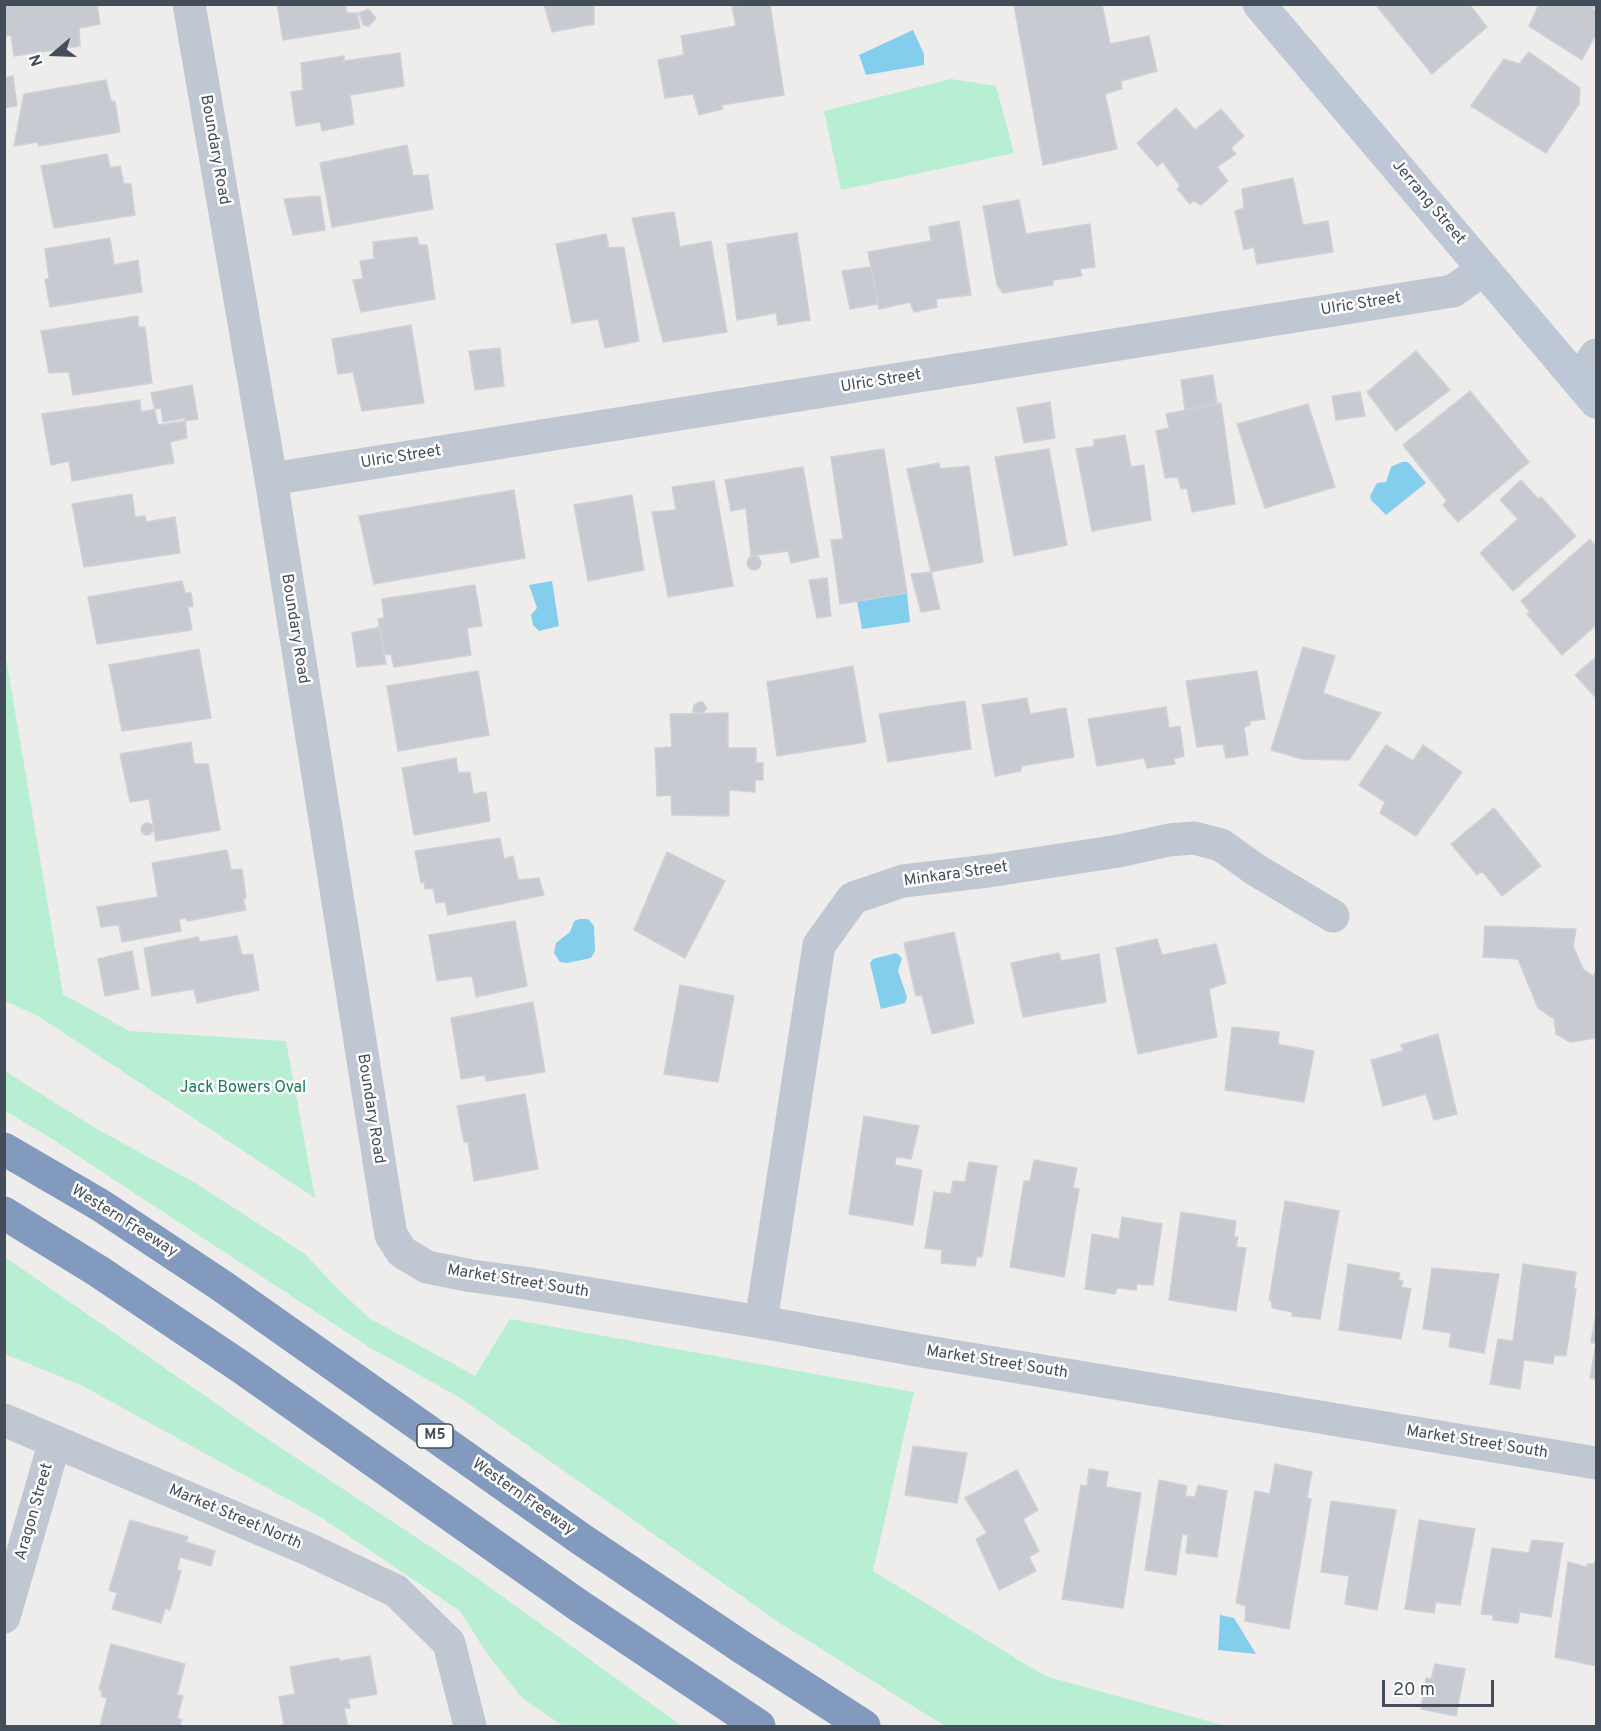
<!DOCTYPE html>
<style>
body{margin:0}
#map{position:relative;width:1601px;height:1731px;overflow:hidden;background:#efecec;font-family:Overpass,sans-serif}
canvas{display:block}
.frame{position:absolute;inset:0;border:6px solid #444e5a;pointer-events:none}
.north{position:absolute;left:24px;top:24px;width:60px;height:60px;-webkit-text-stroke:4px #fff;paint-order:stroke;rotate:251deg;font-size:16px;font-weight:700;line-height:24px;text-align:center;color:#444e5a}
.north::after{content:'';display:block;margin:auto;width:21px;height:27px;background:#444e5a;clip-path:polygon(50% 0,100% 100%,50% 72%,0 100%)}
.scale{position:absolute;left:1382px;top:1680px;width:112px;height:27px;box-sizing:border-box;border:3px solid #444e5a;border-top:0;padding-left:8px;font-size:18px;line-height:21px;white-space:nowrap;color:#444e5a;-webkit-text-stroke:4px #fff;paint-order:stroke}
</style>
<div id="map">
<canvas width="1601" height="1731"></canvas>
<div class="frame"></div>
<div class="north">N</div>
<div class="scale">20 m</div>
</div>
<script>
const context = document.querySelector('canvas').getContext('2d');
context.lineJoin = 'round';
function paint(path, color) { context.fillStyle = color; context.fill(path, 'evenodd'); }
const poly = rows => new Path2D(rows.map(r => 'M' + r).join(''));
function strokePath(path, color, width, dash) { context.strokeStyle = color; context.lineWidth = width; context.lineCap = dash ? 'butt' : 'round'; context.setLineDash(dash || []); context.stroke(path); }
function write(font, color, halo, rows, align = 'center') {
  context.font = font + ' Overpass,sans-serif'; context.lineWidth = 5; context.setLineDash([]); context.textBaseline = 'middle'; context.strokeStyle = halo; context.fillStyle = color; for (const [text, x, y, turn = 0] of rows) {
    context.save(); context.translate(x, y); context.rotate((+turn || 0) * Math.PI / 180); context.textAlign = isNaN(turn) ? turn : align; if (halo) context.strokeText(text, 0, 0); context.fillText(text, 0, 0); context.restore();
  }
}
paint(poly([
 [951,79,996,86,1014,153,841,190,824,111],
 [5,652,63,994,129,1031,286,1041,315,1198,38,1016,5,1001],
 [5,1071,97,1129,197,1184,305,1254,337,1288,369,1318,475,1376,510,1319,914,1392,873,1571,1045,1676,1226,1726,945,1726,781,1624,459,1397,369,1347,49,1137,5,1111],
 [5,1257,257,1432,470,1573,682,1726,563,1726,522,1698,486,1652,460,1611,322,1518,81,1385,5,1354]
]), '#b8efd2');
paint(poly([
 [913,30,924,54,924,65,866,75,859,55],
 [1402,462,1408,462,1426,483,1386,515,1371,500,1370,496,1377,483,1386,482,1391,467],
 [552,581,559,626,539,631,533,625,531,615,537,608,529,585],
 [907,593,910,622,862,629,857,601],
 [580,919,588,919,594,926,595,951,591,958,567,963,560,962,554,953,556,943,570,932,574,921],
 [896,953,902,958,898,971,907,997,905,1003,881,1009,870,963,873,959],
 [1220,1615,1234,1618,1256,1654,1218,1650]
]), '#84ceed');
const building = poly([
 [4,4,97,4,100,24,79,28,80,46,14,56,11,35,6,36,4,27,4,4],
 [277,4,345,4,347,13,357,13,360,28,283,40,277,4],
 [544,4,594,4,594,24,552,32,544,4],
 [749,4,770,4,784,95,722,105,723,109,699,115,693,94,665,98,658,60,684,55,681,36,736,26,732,7,749,4],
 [1102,4,1110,44,1149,36,1157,71,1121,81,1122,89,1105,94,1117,149,1043,165,1014,5,1102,4],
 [1375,4,1469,4,1487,27,1432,74,1375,4],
 [1539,4,1595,4,1593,9,1596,11,1596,34,1582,60,1529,26,1539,4],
 [368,9,376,18,369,26,363,25,359,13,368,9],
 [1529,52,1580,88,1579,104,1546,153,1471,106,1504,59,1519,64,1529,52],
 [400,53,404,86,350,95,354,124,322,131,320,122,296,126,291,92,303,90,301,63,344,56,344,61,400,53],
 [13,76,17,106,4,108,4,78,13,76],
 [106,80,111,101,115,102,120,132,39,146,37,142,14,146,24,94,106,80],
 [1176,108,1195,130,1221,109,1244,136,1231,148,1236,154,1217,167,1228,181,1201,205,1194,201,1190,204,1177,189,1180,186,1163,162,1157,166,1137,143,1176,108],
 [407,145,413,176,428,175,433,209,332,227,320,163,407,145],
 [107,154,110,168,120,166,124,184,131,184,135,215,54,228,41,166,107,154],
 [1293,178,1303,225,1328,221,1333,252,1257,264,1254,247,1244,250,1235,211,1244,208,1242,189,1293,178],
 [320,196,325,230,293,235,284,199,320,196],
 [1019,200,1026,234,1090,224,1095,267,1080,269,1082,276,1053,280,1053,285,1003,293,997,285,983,206,1019,200],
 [674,212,680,247,711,241,727,332,663,342,632,218,674,212],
 [959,221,971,295,936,299,937,307,914,312,910,302,879,309,868,252,931,241,929,227,959,221],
 [797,233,810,320,778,325,776,313,737,320,727,244,797,233],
 [606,234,609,248,624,247,639,341,605,348,598,319,572,323,556,244,606,234],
 [417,237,419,245,427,245,435,299,361,312,353,280,363,279,360,261,374,259,373,242,417,237],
 [110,238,114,265,138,260,142,292,50,307,45,280,49,278,45,249,110,238],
 [871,267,878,304,850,309,842,271,871,267],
 [138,316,138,327,145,327,152,383,73,395,69,372,49,373,41,331,138,316],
 [411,325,424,403,362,411,353,372,338,374,332,339,411,325],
 [500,348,504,386,475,390,469,351,500,348],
 [1416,351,1450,390,1396,431,1367,392,1416,351],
 [1213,375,1217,404,1185,410,1181,380,1213,375],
 [192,385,198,419,158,425,151,393,192,385],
 [1470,391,1529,462,1458,522,1443,505,1447,501,1403,445,1470,391],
 [1360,392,1365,416,1336,420,1332,396,1360,392],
 [140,400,141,412,161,408,163,422,185,418,187,438,170,442,174,463,72,481,69,461,51,465,42,414,140,400],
 [1050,402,1055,438,1024,443,1017,408,1050,402],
 [1221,403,1235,504,1192,512,1187,488,1181,489,1178,477,1165,478,1156,431,1169,428,1166,414,1221,403],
 [1308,404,1335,487,1265,508,1237,424,1308,404],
 [1125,435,1131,467,1144,465,1151,520,1092,531,1076,449,1094,446,1094,440,1125,435],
 [884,449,907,593,840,604,831,540,843,539,831,457,884,449],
 [1049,449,1067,545,1014,556,995,457,1049,449],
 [939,463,940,469,969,466,983,562,931,572,907,469,939,463],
 [803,467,819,557,791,563,788,551,751,556,746,508,731,511,725,480,803,467],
 [1521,480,1538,499,1541,497,1576,536,1513,591,1480,553,1518,519,1500,500,1521,480],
 [714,481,733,586,668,597,652,512,676,510,672,487,714,481],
 [514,490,525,558,374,584,359,516,514,490],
 [132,494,135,517,145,516,146,522,175,517,180,553,84,567,72,504,132,494],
 [632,495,644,570,588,581,574,505,632,495],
 [1590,539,1596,547,1596,625,1562,655,1527,614,1530,612,1521,601,1590,539],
 '747 563a7 7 0 1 1 14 0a7 7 0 1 1-14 0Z',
 [931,572,940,609,921,612,911,574,931,572],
 [827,578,831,616,817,618,809,580,827,578],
 [182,581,185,593,191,593,193,606,188,607,192,630,97,644,88,597,182,581],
 [475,585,482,626,467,628,471,655,394,667,391,655,384,654,378,619,384,618,382,599,475,585],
 [380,627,386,664,357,667,352,633,380,627],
 [1303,647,1335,656,1323,693,1381,713,1349,760,1302,759,1271,750,1303,647],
 [199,649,211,718,122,731,109,665,199,649],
 [1596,657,1596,698,1575,675,1596,657],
 [853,666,866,742,777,756,767,682,853,666],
 [478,671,489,735,398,751,387,686,478,671],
 [1257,671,1265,719,1250,721,1250,725,1244,727,1248,755,1226,758,1223,744,1197,747,1186,681,1257,671],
 [1027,698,1030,714,1066,708,1074,757,1021,766,1021,771,995,776,982,705,1027,698],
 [965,701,971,749,888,762,879,714,965,701],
 [699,702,703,702,707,709,699,714,693,711,694,705,699,702],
 [1166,707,1169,728,1180,726,1184,756,1174,759,1175,764,1147,768,1144,758,1097,766,1088,719,1166,707],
 [728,713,728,748,756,748,756,763,763,763,763,780,755,780,755,792,729,790,729,816,672,815,671,795,657,796,655,748,672,747,670,714,728,713],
 [191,742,194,764,208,764,220,830,156,841,149,799,130,802,120,754,191,742],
 [1386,745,1413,761,1423,745,1462,772,1416,836,1380,813,1385,802,1359,785,1386,745],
 [456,758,458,773,470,772,473,794,486,792,490,821,414,835,402,768,456,758],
 [1494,808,1541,866,1502,896,1482,871,1477,875,1451,844,1494,808],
 '141 829a6 6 0 1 1 12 0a6 6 0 1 1-12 0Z',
 [500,838,504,859,513,856,518,880,539,878,544,895,448,915,445,902,436,903,433,888,425,889,424,882,421,883,415,851,500,838],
 [227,850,231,870,242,869,246,898,243,899,246,910,187,921,186,918,179,919,181,931,122,942,119,925,101,927,97,907,158,897,152,863,227,850],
 [667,852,725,881,685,958,634,930,667,852],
 [515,921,527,986,476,997,472,976,437,981,429,935,515,921],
 [1485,926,1576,929,1573,946,1583,969,1593,976,1596,971,1596,1038,1570,1042,1556,1034,1554,1019,1538,1008,1518,959,1483,957,1485,926],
 [954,932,974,1023,932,1034,922,995,916,996,904,943,954,932],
 [237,936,242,955,253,954,259,990,197,1003,194,989,152,996,144,948,198,937,200,942,237,936],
 [1157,939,1162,955,1216,944,1226,983,1209,989,1217,1037,1138,1054,1116,948,1157,939],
 [132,951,139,989,105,996,98,959,132,951],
 [1059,953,1061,961,1099,954,1106,1002,1023,1017,1011,963,1059,953],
 [680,985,734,996,718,1082,664,1074,680,985],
 [533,1002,545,1072,486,1081,485,1075,461,1079,451,1018,533,1002],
 [1232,1027,1279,1032,1278,1044,1314,1051,1304,1102,1225,1090,1232,1027],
 [1438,1034,1457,1114,1434,1120,1426,1094,1383,1106,1371,1060,1403,1051,1401,1045,1438,1034],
 [525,1094,538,1169,474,1181,468,1142,464,1142,457,1106,525,1094],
 [864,1116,919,1126,911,1159,896,1157,895,1165,922,1170,913,1225,849,1214,864,1116],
 [1034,1160,1077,1168,1073,1188,1079,1189,1064,1277,1010,1267,1024,1181,1030,1181,1034,1160],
 [969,1162,997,1166,982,1257,977,1257,975,1266,941,1263,942,1250,925,1248,934,1192,951,1194,953,1181,965,1182,969,1162],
 [1285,1201,1339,1211,1320,1319,1292,1316,1292,1312,1272,1308,1272,1301,1269,1301,1285,1201],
 [1181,1212,1236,1221,1234,1237,1238,1237,1236,1247,1246,1248,1236,1311,1169,1300,1181,1212],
 [1122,1217,1162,1224,1153,1285,1137,1284,1136,1290,1117,1288,1115,1294,1085,1289,1092,1234,1119,1239,1122,1217],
 [1348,1264,1400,1273,1398,1280,1403,1281,1401,1287,1411,1289,1401,1339,1339,1330,1348,1264],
 [1523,1264,1576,1272,1574,1289,1576,1289,1566,1356,1554,1355,1553,1364,1524,1360,1520,1389,1490,1384,1498,1339,1513,1341,1523,1264],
 [1432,1268,1499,1274,1484,1353,1449,1347,1451,1333,1423,1329,1432,1268],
 [1596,1314,1596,1379,1590,1378,1596,1344,1591,1342,1596,1314],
 [913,1446,967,1453,957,1503,905,1495,913,1446],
 [1275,1464,1312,1472,1307,1498,1311,1499,1289,1629,1245,1621,1246,1606,1236,1603,1255,1491,1270,1494,1275,1464],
 [1089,1469,1108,1472,1106,1487,1141,1493,1123,1608,1062,1599,1081,1485,1087,1486,1089,1469],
 [1017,1470,1038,1510,1023,1519,1039,1551,1029,1557,1036,1571,999,1590,976,1539,987,1533,965,1498,1017,1470],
 [1159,1480,1187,1486,1185,1496,1195,1497,1198,1485,1227,1491,1217,1557,1186,1553,1188,1535,1182,1534,1176,1575,1145,1570,1159,1480],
 [1331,1501,1396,1510,1377,1610,1345,1604,1349,1576,1321,1572,1331,1501],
 [130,1520,188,1537,186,1542,215,1551,211,1566,180,1557,177,1570,181,1571,170,1610,165,1608,161,1623,112,1609,117,1593,109,1590,130,1520],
 [1419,1520,1475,1529,1460,1605,1436,1602,1434,1613,1405,1609,1419,1520],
 [1532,1540,1563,1543,1551,1617,1520,1612,1518,1623,1493,1620,1493,1615,1481,1614,1492,1548,1529,1553,1532,1540],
 [1596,1558,1596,1666,1555,1657,1568,1562,1587,1567,1587,1564,1594,1564,1596,1558],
 [111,1644,185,1664,177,1695,183,1696,177,1718,182,1720,180,1726,100,1726,107,1698,101,1696,102,1691,99,1690,111,1644],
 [370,1656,377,1694,348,1699,350,1708,344,1708,348,1726,279,1726,284,1725,279,1697,295,1694,290,1667,338,1658,340,1661,370,1656],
 [1435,1664,1465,1669,1456,1716,1421,1709,1426,1678,1431,1679,1435,1664]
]);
paint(building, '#c8cad2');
strokePath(building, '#d0d1d8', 1.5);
strokePath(poly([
 [189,4,271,479,387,1211,391,1235,402,1252,427,1267,472,1276,525,1283,761,1322,922,1351,1596,1463],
 [1578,380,1596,355],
 [271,479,1453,291,1484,269],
 [761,1322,819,945,853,898,903,881,988,871,1119,851,1169,840,1194,838,1221,845,1256,870,1333,916],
 [4,1420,310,1550,396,1591,449,1643,470,1726],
 [4,1617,55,1441]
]), '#bfc7d2', 33);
strokePath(poly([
 [1259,4,1596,402]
]), '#bec7d6', 33);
strokePath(poly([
 [4,1149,100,1205,222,1286,581,1539,743,1648,864,1726],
 [4,1213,98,1271,241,1367,578,1605,759,1726]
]), '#829abd', 33);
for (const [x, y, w] of [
 [435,1436,36]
]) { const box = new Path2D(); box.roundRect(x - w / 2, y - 12, w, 24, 4.5); context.fillStyle = '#fff'; context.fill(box); strokePath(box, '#444e5a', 1.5); }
write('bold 15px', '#444e5a', null, [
 ["M5",435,1436]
]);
write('16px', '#444e5a', '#fff', [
 ["Boundary Road",214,150,80],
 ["Jerrang Street",1428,203,50],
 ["Ulric Street",1361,305,-9],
 ["Ulric Street",881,382,-9],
 ["Ulric Street",401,458,-9],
 ["Boundary Road",294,629,81],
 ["Minkara Street",956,875,-8],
 ["Boundary Road",370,1109,81],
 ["Western Freeway",124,1222,32],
 ["Market Street South",518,1282,9],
 ["Market Street South",997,1363,9],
 ["Market Street South",1477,1443,9],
 ["Western Freeway",523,1498,35],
 ["Aragon Street",35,1512,-74],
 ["Market Street North",235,1518,23]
]);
write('16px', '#147c51', '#fff', [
 ["Jack Bowers Oval",243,1089]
]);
</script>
